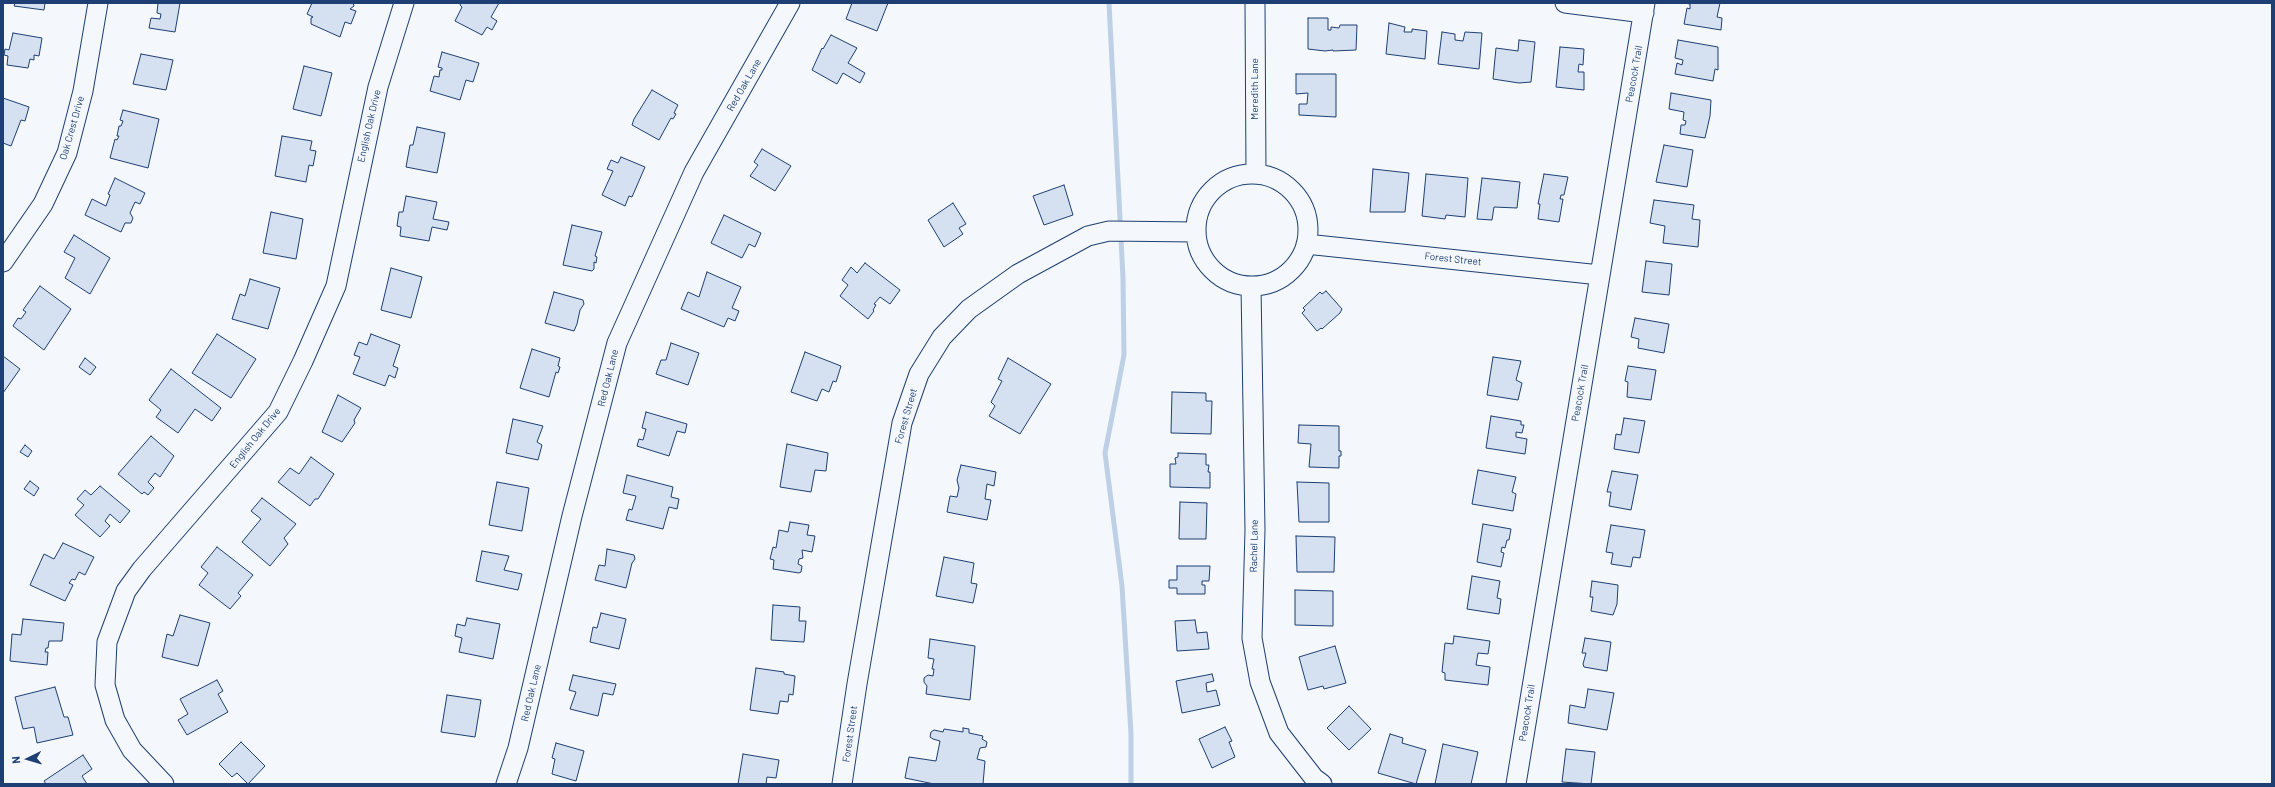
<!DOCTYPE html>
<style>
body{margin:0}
#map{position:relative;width:2275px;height:787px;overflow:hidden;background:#f4f7fb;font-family:Barlow,sans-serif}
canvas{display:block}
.frame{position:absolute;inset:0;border:4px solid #1d3f73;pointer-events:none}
.north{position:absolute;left:8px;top:739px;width:40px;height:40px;-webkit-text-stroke:3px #f4f7fb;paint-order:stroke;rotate:265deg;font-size:11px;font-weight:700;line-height:16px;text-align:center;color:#1d3f73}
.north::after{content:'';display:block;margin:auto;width:14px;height:18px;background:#1d3f73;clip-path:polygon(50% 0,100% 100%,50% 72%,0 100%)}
</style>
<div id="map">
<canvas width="2275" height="787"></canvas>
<div class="frame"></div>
<div class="north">N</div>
</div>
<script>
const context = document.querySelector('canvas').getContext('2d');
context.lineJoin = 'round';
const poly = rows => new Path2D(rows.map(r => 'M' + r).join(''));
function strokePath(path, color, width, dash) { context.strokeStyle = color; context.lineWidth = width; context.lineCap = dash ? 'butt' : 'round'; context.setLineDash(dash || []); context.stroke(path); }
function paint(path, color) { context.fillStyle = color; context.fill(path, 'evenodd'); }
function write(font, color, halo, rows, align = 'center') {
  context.font = font + ' Barlow,sans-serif'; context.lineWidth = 3; context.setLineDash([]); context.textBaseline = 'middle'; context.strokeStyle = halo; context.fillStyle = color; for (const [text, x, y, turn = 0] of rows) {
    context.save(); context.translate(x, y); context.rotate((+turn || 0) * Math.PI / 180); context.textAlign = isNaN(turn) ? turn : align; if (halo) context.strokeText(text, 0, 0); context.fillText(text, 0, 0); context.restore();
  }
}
strokePath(poly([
 [1109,3,1123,278,1124,355,1105,453,1122,586,1131,734,1131,784]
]), '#bed0e5', 5);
const building = poly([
 [15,3,45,3,44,10,14,6,15,3],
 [158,3,180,3,175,32,149,28,151,18,160,19,161,14,157,13,158,3],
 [312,3,353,3,354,6,350,9,356,11,351,24,345,22,340,37,311,24,311,18,313,17,307,14,312,3],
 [461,3,499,3,491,17,497,21,492,30,487,27,482,35,455,21,462,7,460,5,461,3],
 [852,3,888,3,877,31,846,19,852,3],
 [1684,3,1720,3,1717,17,1722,18,1721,30,1684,24,1687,8,1690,9,1690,4,1684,3],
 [1308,18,1328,18,1328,30,1331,30,1331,27,1339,28,1340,25,1357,25,1356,50,1333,51,1333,50,1325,51,1308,49,1308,18],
 [1389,23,1405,27,1404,32,1412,32,1412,29,1427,31,1425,59,1386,54,1389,23],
 [1442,32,1455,34,1455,40,1463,41,1465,32,1482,33,1479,69,1438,64,1442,32],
 [13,33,42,38,39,56,34,55,34,60,30,59,28,68,7,65,8,56,4,55,5,49,9,50,13,33],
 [831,35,857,48,848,63,865,73,860,83,843,73,837,84,812,70,822,48,823,49,831,35],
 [1519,40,1535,42,1531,82,1519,83,1493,79,1496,48,1518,51,1519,40],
 [1678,40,1718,47,1718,70,1715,69,1713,81,1675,74,1677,63,1682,65,1683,60,1675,58,1678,40],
 [1560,47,1584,49,1583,65,1579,64,1578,72,1584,72,1584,90,1556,87,1560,47],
 [442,52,479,63,473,82,466,80,460,100,430,91,434,76,439,77,440,70,442,70,442,68,438,67,442,52],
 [141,54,173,60,166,90,133,84,141,54],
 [304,66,332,73,321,116,293,109,304,66],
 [1296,74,1336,74,1336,117,1299,115,1299,104,1307,104,1308,93,1296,94,1296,74],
 [652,90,678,105,674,113,676,114,673,119,671,118,659,140,632,125,634,119,652,90],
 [1671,93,1711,100,1710,116,1705,138,1680,134,1681,125,1685,125,1686,121,1683,120,1684,112,1669,109,1671,93],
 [3,98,29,107,25,121,21,120,11,146,3,143,3,98],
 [123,110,159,119,148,168,110,158,115,139,117,140,119,136,117,136,119,126,121,126,123,121,120,120,123,110],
 [417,127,445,133,437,173,406,167,410,145,413,145,417,127],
 [282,136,312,141,310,150,316,151,313,166,309,165,306,182,275,176,282,136],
 [1664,145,1693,150,1687,187,1656,182,1664,145],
 [762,149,791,166,775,191,750,176,758,165,754,162,762,149],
 [621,157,645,167,632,197,629,196,625,206,602,195,613,171,607,169,611,160,618,163,621,157],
 [1373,169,1409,173,1405,212,1370,212,1373,169],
 [1426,174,1468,178,1465,217,1446,215,1445,219,1422,216,1426,174],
 [1544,174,1568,177,1564,195,1561,195,1560,199,1563,199,1559,222,1538,219,1540,204,1538,204,1544,174],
 [115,178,145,193,140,204,135,202,130,213,133,218,131,223,125,223,121,232,85,215,92,199,106,206,110,195,108,194,115,178],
 [1482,178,1520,182,1517,208,1494,207,1492,220,1477,219,1482,178],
 [1064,185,1073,215,1044,225,1033,196,1064,185],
 [406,196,437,202,433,219,449,222,447,230,432,227,429,241,400,236,401,227,397,226,399,212,403,212,406,196],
 [1654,200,1694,205,1692,219,1700,220,1698,247,1663,243,1665,226,1650,223,1654,200],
 [953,203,966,224,959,228,963,234,944,247,928,220,953,203],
 [271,212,303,219,296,259,263,253,271,212],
 [724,215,761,233,755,247,749,244,742,258,711,243,724,215],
 [572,225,602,232,595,256,597,257,596,263,594,262,594,269,592,271,563,265,572,225],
 [74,235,110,258,90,294,65,278,75,258,64,252,74,235],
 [1646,261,1672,264,1669,295,1642,292,1646,261],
 [865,263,900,290,890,304,880,297,874,304,876,305,873,310,874,311,868,319,840,296,848,285,842,280,851,267,857,273,865,263],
 [391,268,422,277,411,318,381,310,391,268],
 [707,272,741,287,732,308,739,311,735,321,728,318,724,327,681,309,688,292,699,297,707,272],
 [250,279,280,288,268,329,232,319,240,294,245,296,250,279],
 [40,286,71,309,44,350,13,326,18,318,21,319,26,312,23,310,40,286],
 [1326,291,1342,309,1340,313,1322,329,1321,328,1317,331,1302,313,1305,310,1303,308,1320,292,1322,294,1326,291],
 [554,292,583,300,584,304,580,310,577,324,574,331,545,323,554,292],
 [1635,318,1669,324,1664,353,1638,348,1639,339,1631,337,1635,318],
 [217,334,256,359,231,398,192,373,217,334],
 [371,334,400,345,393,366,398,368,395,378,389,375,385,386,353,374,360,357,354,355,359,342,367,345,371,334],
 [671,343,699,353,688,385,656,374,661,360,666,360,671,343],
 [532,349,560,358,558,366,560,367,558,373,556,372,549,397,520,388,532,349],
 [805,352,841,366,836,382,833,381,829,392,822,389,817,401,791,392,805,352],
 [3,356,20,369,3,393,3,356],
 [1493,357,1521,361,1516,380,1522,383,1518,400,1487,395,1493,357],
 [85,358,96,367,90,375,79,367,85,358],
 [1008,358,1051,384,1020,434,989,416,995,406,991,402,1002,381,998,379,1008,358],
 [1628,366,1656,370,1651,400,1627,397,1628,382,1625,381,1628,366],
 [171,369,221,408,212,421,195,409,178,433,156,417,161,410,149,400,171,369],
 [1172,392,1206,393,1206,401,1212,401,1211,434,1171,433,1172,392],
 [338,395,361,408,354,420,355,423,342,442,322,432,338,395],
 [646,412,687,424,685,433,677,431,669,456,637,446,639,439,643,440,646,429,642,428,646,412],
 [1491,416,1521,421,1521,425,1524,425,1522,433,1516,432,1516,437,1527,439,1525,454,1486,448,1491,416],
 [1624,418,1645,421,1639,453,1614,449,1616,434,1621,435,1624,418],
 [513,419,543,426,537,442,542,445,538,460,506,453,513,419],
 [1299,425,1339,426,1339,451,1341,451,1341,456,1339,456,1339,468,1309,467,1311,444,1298,443,1299,425],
 [151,436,174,456,160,477,155,473,148,482,154,488,148,495,144,492,142,494,118,474,151,436],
 [787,444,828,453,826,471,815,470,811,492,780,487,787,444],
 [25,445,32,451,28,457,20,452,25,445],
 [1178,453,1206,454,1206,465,1209,465,1208,472,1210,472,1210,488,1170,487,1170,464,1176,464,1175,458,1178,457,1178,453],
 [311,457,334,474,318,499,315,499,310,506,278,482,290,468,299,474,311,457],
 [961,465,996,472,994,486,987,484,985,499,991,500,987,520,947,512,950,496,957,497,959,488,957,480,961,465],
 [1478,470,1516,477,1512,492,1516,494,1513,511,1472,504,1478,470],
 [1612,471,1638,475,1631,510,1609,506,1611,492,1607,492,1612,471],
 [627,475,673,487,671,497,679,499,677,509,669,507,663,529,626,520,629,509,632,510,636,496,623,493,627,475],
 [30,481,39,488,34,496,24,489,30,481],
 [497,482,529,488,522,531,489,525,497,482],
 [1297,482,1329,483,1329,522,1299,522,1297,482],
 [100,486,130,511,120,523,110,514,105,521,110,526,100,537,75,515,84,505,77,499,85,490,91,495,100,486],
 [262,498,296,524,284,538,288,544,270,566,242,542,261,519,251,511,262,498],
 [1180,502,1207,503,1206,539,1179,539,1180,502],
 [790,522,809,525,807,535,815,536,812,552,802,550,803,558,799,559,798,564,802,566,801,572,799,573,773,569,774,560,770,559,773,547,776,548,779,530,788,532,790,522],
 [1483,524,1511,529,1509,540,1507,540,1505,548,1502,547,1501,552,1504,553,1501,567,1477,562,1483,524],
 [1611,525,1645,530,1640,558,1633,557,1631,567,1611,564,1613,553,1606,552,1611,525],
 [1296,536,1335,537,1334,572,1297,572,1296,536],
 [63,543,94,557,85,575,79,572,75,580,72,579,69,583,73,585,65,601,30,585,44,554,54,559,63,543],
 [217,547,253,575,238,593,241,596,230,609,199,585,208,573,201,567,217,547],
 [607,549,634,555,635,559,632,563,626,588,595,580,599,565,605,566,607,549],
 [482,551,509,556,504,570,522,574,518,590,476,581,482,551],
 [944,557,974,563,971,583,977,584,973,603,936,596,944,557],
 [1177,566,1210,566,1209,581,1202,581,1202,585,1205,585,1205,594,1177,594,1177,588,1169,588,1169,580,1177,580,1177,566],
 [1472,576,1500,581,1497,598,1501,599,1499,614,1467,609,1472,576],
 [1592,581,1618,585,1617,604,1613,615,1591,611,1593,597,1590,597,1592,581],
 [1295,590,1333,591,1333,626,1295,625,1295,590],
 [773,605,800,607,799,621,806,621,804,642,771,640,773,605],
 [601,613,626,619,619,649,590,642,593,627,597,628,601,613],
 [180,615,210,623,198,666,162,657,167,634,173,636,180,615],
 [467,618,500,624,493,659,459,652,462,638,455,636,457,624,465,626,467,618],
 [23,619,64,623,62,641,49,641,48,648,46,648,45,652,48,652,47,665,10,661,12,634,21,635,23,619],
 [1195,620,1197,633,1207,632,1209,649,1177,651,1175,621,1195,620],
 [1454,636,1490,641,1488,654,1478,653,1476,665,1490,667,1488,685,1445,680,1445,673,1442,672,1445,643,1453,644,1454,636],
 [1585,638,1611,642,1607,671,1584,667,1583,664,1586,653,1582,653,1585,638],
 [930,639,975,646,970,700,926,694,927,686,924,682,924,678,928,675,933,676,934,669,932,669,934,659,928,658,930,639],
 [1335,646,1346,683,1324,689,1323,686,1308,690,1299,657,1335,646],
 [756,668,784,672,784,674,795,676,793,695,789,694,788,702,780,701,778,714,750,710,756,668],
 [1212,674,1214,681,1206,683,1207,692,1216,690,1220,705,1182,713,1176,681,1212,674],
 [573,675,616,684,613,695,603,693,598,716,570,709,576,692,569,690,573,675],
 [217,680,223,691,218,694,228,712,187,735,178,720,188,714,180,699,217,680],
 [55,687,64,717,68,717,73,735,37,743,34,727,23,729,15,697,55,687],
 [1588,689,1614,693,1607,730,1568,723,1570,705,1585,708,1588,689],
 [447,695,481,700,475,737,441,732,447,695],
 [1349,706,1371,729,1349,750,1327,728,1349,706],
 [1225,727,1232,741,1229,742,1235,757,1212,768,1199,739,1225,727],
 [963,728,969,729,969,733,983,736,982,739,987,742,986,747,980,748,977,759,985,761,983,784,934,784,905,778,909,757,936,761,940,741,933,739,930,737,931,732,934,730,943,732,944,729,963,732,963,728],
 [1390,734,1403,738,1402,743,1426,750,1416,784,1378,773,1390,734],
 [241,742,265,766,248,784,237,773,232,777,219,764,241,742],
 [556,743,584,751,576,781,552,774,555,759,552,758,556,743],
 [1443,744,1478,752,1471,784,1435,784,1443,744],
 [1566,749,1595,752,1591,784,1562,782,1566,749],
 [743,754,779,760,776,778,767,777,766,784,738,784,743,754],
 [83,755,92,769,82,776,87,784,46,784,44,781,83,755]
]);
paint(building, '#d5e0f0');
strokePath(building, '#1d3f73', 1);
const minor = poly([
 [1255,3,1256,174],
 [1565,3,1644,13],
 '1196 230a56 56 0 1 1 112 0a56 56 0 1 1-112 0Z',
 [1306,244,1600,275],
 [3,262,43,204,67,153,83,91,98,3],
 [1251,286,1255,530,1252,638,1260,682,1279,733,1314,778,1322,784],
 [164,784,132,750,115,720,105,685,107,642,126,591,142,569,278,412,303,361,336,286,378,87,404,3],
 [506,784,518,748,572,516,617,343,694,172,790,3],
 [842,784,857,684,902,423,919,374,942,337,969,309,1018,274,1088,236,1109,231,1196,232],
 [1516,784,1645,3]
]);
strokePath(minor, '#1d3f73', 21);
strokePath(minor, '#f4f7fb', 19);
write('10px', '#1d3f73', '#f4f7fb', [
 ["Peacock Trail",1634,74,-80],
 ["Red Oak Lane",744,85,-60],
 ["Meredith Lane",1255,89,-90],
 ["English Oak Drive",369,126,-77],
 ["Oak Crest Drive",72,128,-74],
 ["Forest Street",1453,259,6],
 ["Red Oak Lane",608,378,-76],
 ["Peacock Trail",1580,393,-80],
 ["Forest Street",906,416,-74],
 ["English Oak Drive",255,438,-51],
 ["Rachel Lane",1254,546,-89],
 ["Red Oak Lane",531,693,-77],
 ["Peacock Trail",1527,713,-81],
 ["Forest Street",850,734,-82]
]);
</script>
